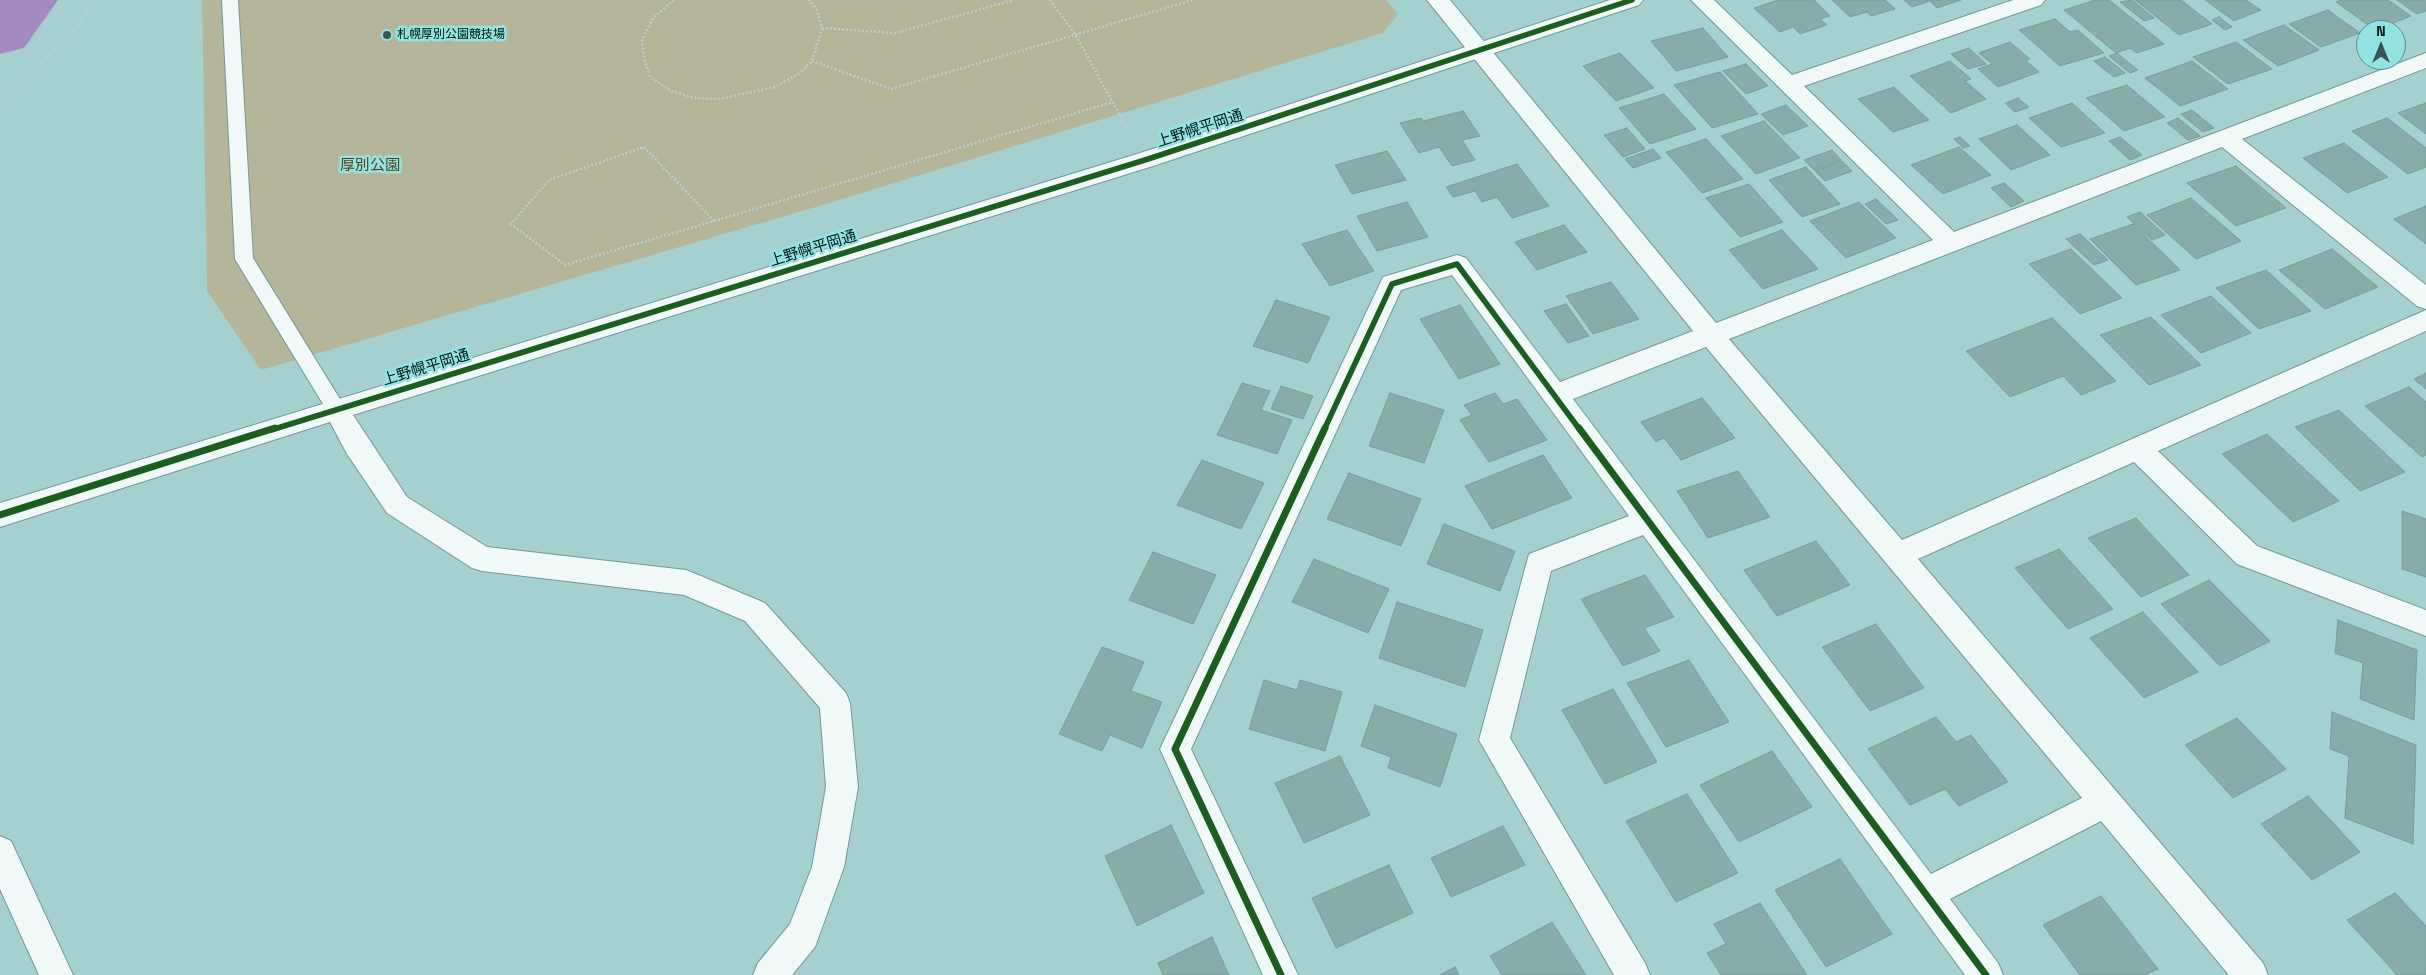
<!DOCTYPE html>
<meta charset="utf-8">
<style>
body{margin:0}
#map{position:relative;width:2426px;height:975px;overflow:hidden;background:#a4d1d0;font-family:"Space Grotesk",sans-serif}
canvas{display:block}
.north{position:absolute;left:2356px;top:20px;width:50px;height:50px;box-sizing:border-box;background:#92e3e2;border:1px solid #588f8e;border-radius:50%;rotate:0deg;font-size:14px;font-weight:700;line-height:20px;text-align:center;color:#011}
.north::after{content:'';display:block;margin:auto;width:18px;height:22px;background:#395454;clip-path:polygon(50% 0,100% 100%,50% 72%,0 100%)}
</style>
<div id="map">
<canvas width="2426" height="975"></canvas>
<div class="north">N</div>
</div>
<script>
const context = document.querySelector('canvas').getContext('2d');
context.lineJoin = 'round';
function paint(path, color) { context.fillStyle = color; context.fill(path, 'evenodd'); }
const poly = rows => new Path2D(rows.map(r => 'M' + r).join(''));
function strokePath(path, color, width, dash) { context.strokeStyle = color; context.lineWidth = width; context.lineCap = dash ? 'butt' : 'round'; context.setLineDash(dash || []); context.stroke(path); }
function write(font, color, halo, rows, align = 'center') {
  context.font = font + ' "Space Grotesk","Noto Sans JP",sans-serif'; context.lineWidth = 5; context.setLineDash([]); context.textBaseline = 'middle'; context.strokeStyle = halo; context.fillStyle = color; for (const [text, x, y, turn = 0] of rows) {
    context.save(); context.translate(x, y); context.rotate((+turn || 0) * Math.PI / 180); context.textAlign = isNaN(turn) ? turn : align; if (halo) context.strokeText(text, 0, 0); context.fillText(text, 0, 0); context.restore();
  }
}
paint(poly([
 [202,0,1386,0,1398,14,1383,33,826,204,261,370,207,291]
]), '#b5b699');
paint(poly([
 [0,0,58,0,24,48,0,54,0,0]
]), '#a38bc0');
const building = poly([
 [1778,0,1814,0,1830,16,1820,19,1827,25,1800,34,1793,27,1780,32,1754,8,1778,0],
 [1832,0,1885,0,1895,9,1871,16,1867,12,1850,17,1832,0],
 [1904,0,1961,0,1937,8,1930,1,1912,7,1904,0],
 [2095,0,2109,0,2164,44,2137,53,2130,48,2116,53,2064,10,2095,0],
 [2132,0,2154,18,2144,21,2120,2,2132,0],
 [2135,0,2181,0,2212,24,2179,35,2135,0],
 [2205,0,2246,0,2261,10,2234,21,2205,0],
 [2341,0,2388,0,2411,16,2375,30,2336,2,2341,0],
 [2397,0,2426,0,2426,11,2417,14,2397,0],
 [2328,10,2360,33,2321,47,2289,24,2328,10],
 [2219,17,2232,27,2225,30,2212,20,2219,17],
 [2055,19,2070,32,2078,30,2104,53,2060,66,2019,30,2055,19],
 [2284,25,2319,50,2278,66,2243,40,2284,25],
 [1703,28,1728,57,1676,71,1651,41,1703,28],
 [2010,42,2030,59,2026,61,2039,72,1998,87,1978,69,1992,64,1979,53,2010,42],
 [2236,42,2272,69,2228,84,2193,57,2236,42],
 [1969,48,1986,64,1968,69,1951,54,1969,48],
 [1620,53,1654,88,1616,101,1583,66,1620,53],
 [2117,53,2138,70,2130,73,2109,56,2117,53],
 [2105,57,2125,73,2114,77,2094,61,2105,57],
 [1950,61,1971,79,1965,81,1986,99,1951,113,1910,76,1950,61],
 [2192,61,2228,89,2180,106,2145,78,2192,61],
 [1746,64,1768,86,1746,94,1723,71,1746,64],
 [1720,72,1758,114,1712,128,1674,85,1720,72],
 [2127,85,2165,117,2124,131,2086,98,2127,85],
 [1894,87,1929,120,1893,132,1858,99,1894,87],
 [1664,94,1696,129,1650,144,1619,108,1664,94],
 [2018,98,2029,107,2015,112,2005,103,2018,98],
 [2072,103,2105,133,2061,147,2029,118,2072,103],
 [2426,103,2426,134,2398,113,2426,103],
 [1786,105,1808,126,1783,135,1761,114,1786,105],
 [2192,110,2214,128,2203,132,2181,114,2192,110],
 [1463,111,1480,136,1462,140,1475,160,1452,166,1439,147,1419,153,1400,123,1421,118,1423,121,1463,111],
 [2178,118,2200,136,2188,140,2167,123,2178,118],
 [2387,118,2426,148,2426,167,2408,174,2352,131,2387,118],
 [1764,121,1800,158,1756,174,1721,136,1764,121],
 [2017,125,2050,155,2011,170,1979,139,2017,125],
 [1627,128,1645,149,1623,157,1604,135,1627,128],
 [1960,137,1970,146,1963,148,1954,139,1960,137],
 [2120,137,2142,155,2130,160,2109,141,2120,137],
 [1706,139,1743,179,1702,193,1666,152,1706,139],
 [2344,143,2388,177,2347,193,2303,158,2344,143],
 [1959,147,1991,175,1943,194,1911,165,1959,147],
 [1653,149,1661,158,1633,168,1625,159,1653,149],
 [1832,150,1841,160,1814,170,1804,160,1832,150],
 [1387,151,1406,180,1352,194,1335,165,1387,151],
 [1842,161,1852,171,1825,181,1815,171,1842,161],
 [1517,164,1549,206,1512,218,1497,197,1482,202,1475,191,1453,197,1446,187,1517,164],
 [2236,166,2286,208,2236,226,2187,183,2236,166],
 [1806,167,1840,204,1802,217,1769,180,1806,167],
 [2004,183,2024,201,2011,207,1991,188,2004,183],
 [1749,184,1783,222,1740,237,1706,198,1749,184],
 [2191,198,2241,241,2196,259,2147,215,2191,198],
 [1876,199,1898,220,1886,224,1865,204,1876,199],
 [1407,202,1428,237,1377,251,1357,216,1407,202],
 [1859,202,1896,238,1846,258,1810,221,1859,202],
 [2426,206,2426,244,2394,219,2426,206],
 [2140,212,2165,235,2152,240,2127,217,2140,212],
 [2133,224,2180,270,2136,285,2090,239,2133,224],
 [1564,225,1587,252,1537,270,1515,242,1564,225],
 [1347,230,1374,271,1330,286,1302,244,1347,230],
 [1782,230,1818,269,1763,289,1729,250,1782,230],
 [2080,234,2108,260,2094,265,2066,239,2080,234],
 [2071,249,2122,298,2080,314,2029,264,2071,249],
 [2332,249,2378,287,2325,309,2279,270,2332,249],
 [2266,270,2311,311,2259,329,2216,288,2266,270],
 [1611,282,1639,319,1593,334,1566,296,1611,282],
 [2211,296,2251,333,2201,353,2161,315,2211,296],
 [1276,300,1330,317,1308,363,1253,346,1276,300],
 [1566,304,1589,336,1568,343,1544,311,1566,304],
 [1460,305,1500,364,1459,379,1420,319,1460,305],
 [2151,317,2201,365,2149,385,2100,335,2151,317],
 [2052,318,2116,381,2081,395,2063,376,2010,397,1966,351,2052,318],
 [2426,373,2426,389,2414,379,2426,373],
 [1242,383,1270,391,1261,410,1292,420,1277,454,1217,435,1242,383],
 [1281,386,1313,396,1303,419,1271,409,1281,386],
 [2409,387,2426,402,2426,455,2422,457,2365,406,2409,387],
 [1390,393,1444,410,1424,463,1369,446,1390,393],
 [1495,393,1503,404,1517,399,1547,440,1489,462,1460,420,1472,415,1464,405,1495,393],
 [1702,398,1735,438,1681,460,1664,438,1656,442,1641,422,1702,398],
 [2339,410,2405,472,2360,491,2295,427,2339,410],
 [2267,434,2339,501,2293,522,2222,454,2267,434],
 [1543,455,1572,498,1492,529,1465,486,1543,455],
 [1202,460,1264,483,1241,529,1177,505,1202,460],
 [1738,471,1770,517,1708,538,1677,491,1738,471],
 [1349,473,1421,499,1401,546,1327,519,1349,473],
 [2402,511,2426,519,2426,577,2402,569,2402,511],
 [2136,518,2189,575,2141,597,2088,538,2136,518],
 [1444,524,1515,551,1500,591,1427,564,1444,524],
 [1816,541,1850,585,1777,616,1744,570,1816,541],
 [2059,549,2113,609,2068,629,2015,568,2059,549],
 [1153,552,1216,575,1193,624,1129,600,1153,552],
 [1314,559,1389,589,1368,633,1292,602,1314,559],
 [1645,575,1674,617,1644,628,1660,651,1623,666,1581,599,1645,575],
 [2209,580,2270,641,2220,666,2161,604,2209,580],
 [1397,602,1483,630,1465,687,1379,658,1397,602],
 [2143,612,2198,672,2144,698,2090,638,2143,612],
 [2338,620,2417,650,2414,720,2360,699,2363,663,2335,653,2338,620],
 [1876,624,1924,688,1870,711,1822,647,1876,624],
 [1102,647,1144,662,1131,691,1162,702,1142,748,1110,735,1102,751,1059,734,1102,647],
 [1689,660,1729,722,1666,747,1627,683,1689,660],
 [1264,680,1297,690,1300,680,1342,692,1325,751,1249,729,1264,680],
 [1613,689,1657,762,1605,784,1562,710,1613,689],
 [1375,705,1457,734,1440,787,1388,768,1391,757,1361,746,1375,705],
 [2332,712,2416,745,2413,844,2345,818,2349,756,2330,749,2332,712],
 [1936,717,1956,742,1971,735,2008,782,1959,806,1945,789,1910,805,1868,749,1936,717],
 [2237,718,2286,769,2233,798,2185,745,2237,718],
 [1772,751,1812,807,1739,842,1700,785,1772,751],
 [1340,756,1370,815,1304,843,1275,783,1340,756],
 [1687,794,1738,873,1676,902,1626,821,1687,794],
 [2308,796,2360,852,2312,880,2261,824,2308,796],
 [1171,825,1204,893,1137,926,1105,856,1171,825],
 [1503,826,1525,865,1451,897,1431,858,1503,826],
 [1840,859,1892,934,1826,967,1775,890,1840,859],
 [1389,865,1413,913,1336,948,1312,898,1389,865],
 [2395,893,2426,926,2426,975,2397,975,2347,920,2395,893],
 [2101,896,2158,969,2145,975,2080,975,2043,925,2101,896],
 [1760,903,1807,975,1721,975,1707,953,1726,944,1714,924,1760,903],
 [1552,922,1586,975,1502,975,1490,956,1552,922],
 [1212,937,1229,975,1163,975,1158,963,1212,937],
 [1455,967,1459,975,1440,975,1455,967]
]);
paint(building, '#8aaca8');
strokePath(building, '#7a9d99', 1);
const lane = poly([
 [222,0,238,0,253,258,343,404,346,409,343,414,336,417,329,414,235,259,222,0]
]);
const street = poly([
 [1427,0,1450,0,1716,323,1933,240,1691,0,1714,0,1792,75,2013,0,2045,0,2041,5,1804,86,1954,232,2426,53,2426,68,2242,139,2426,285,2426,309,2417,306,2222,147,1729,339,1902,540,2426,310,2426,331,2158,451,2257,546,2426,610,2426,636,2237,564,2134,462,1918,559,2263,963,2268,975,2229,975,2101,821,1950,899,1998,963,2003,975,1965,975,1643,535,1551,571,1510,738,1645,963,1650,975,1614,975,1479,740,1529,554,1629,516,1452,275,1401,290,1191,749,1298,975,1263,975,1160,749,1383,277,1457,255,1466,258,1560,382,1693,331,1427,0],
 [1706,347,2082,798,1931,874,1573,399,1706,347]
]);
const secondary = poly([
 [1610,0,1643,0,1639,5,1153,166,353,415,407,497,487,547,686,570,696,574,765,603,846,693,850,703,858,787,844,867,815,947,792,975,753,975,758,963,790,924,812,867,826,787,820,708,745,621,684,595,482,571,472,568,387,513,347,454,330,422,0,527,0,503,1137,154,1610,0],
 [0,836,11,841,73,975,39,975,0,889,0,836]
]);
strokePath(lane, '#749898', 2);
strokePath(street, '#749898', 2);
strokePath(secondary, '#749898', 2);
strokePath(poly([
 [674,0,653,18,642,40,644,58,650,77,671,91,694,98,719,99,775,87,800,73,812,61,822,28,817,10,809,0],
 [1050,0,1075,34,1128,130],
 [822,28,895,33,1014,0],
 [812,61,891,89,1193,0],
 [0,102,36,70,78,26,93,0],
 [644,147,714,221,565,265,511,224,549,180,644,147],
 [714,221,1113,102]
]), '#bfcdcd', 2.5, [2, 2]);
paint(lane, '#f1f8f8');
paint(street, '#f1f8f8');
paint(secondary, '#f1f8f8');
strokePath(poly([
 [271,430,1145,160,1632,0],
 [1324,430,1392,284,1457,264,1580,430]
]), '#1b5e20', 5.5);
strokePath(poly([
 [1579,428,1986,975],
 [0,515,275,428],
 [1281,975,1175,749,1325,428]
]), '#1b5e20', 7);
for (const [x, y, r, color] of [
 [387,35,5,"#395454"]
]) { const dot = new Path2D(); dot.arc(x, y, r, 0, 2 * Math.PI); context.fillStyle = color; context.fill(dot); strokePath(dot, '#92e3e2', 2); }
write('12px', '#011', '#92e3e2', [
 ["札幌厚別公園競技場",397,35]
], 'left');
write('15px', '#011', '#92e3e2', [
 ["上野幌平岡通",1200,129,-18],
 ["上野幌平岡通",813,249,-17],
 ["上野幌平岡通",426,368,-17]
]);
write('15px', '#563d18', '#92e3e2', [
 ["厚別公園",370,166]
]);
</script>
